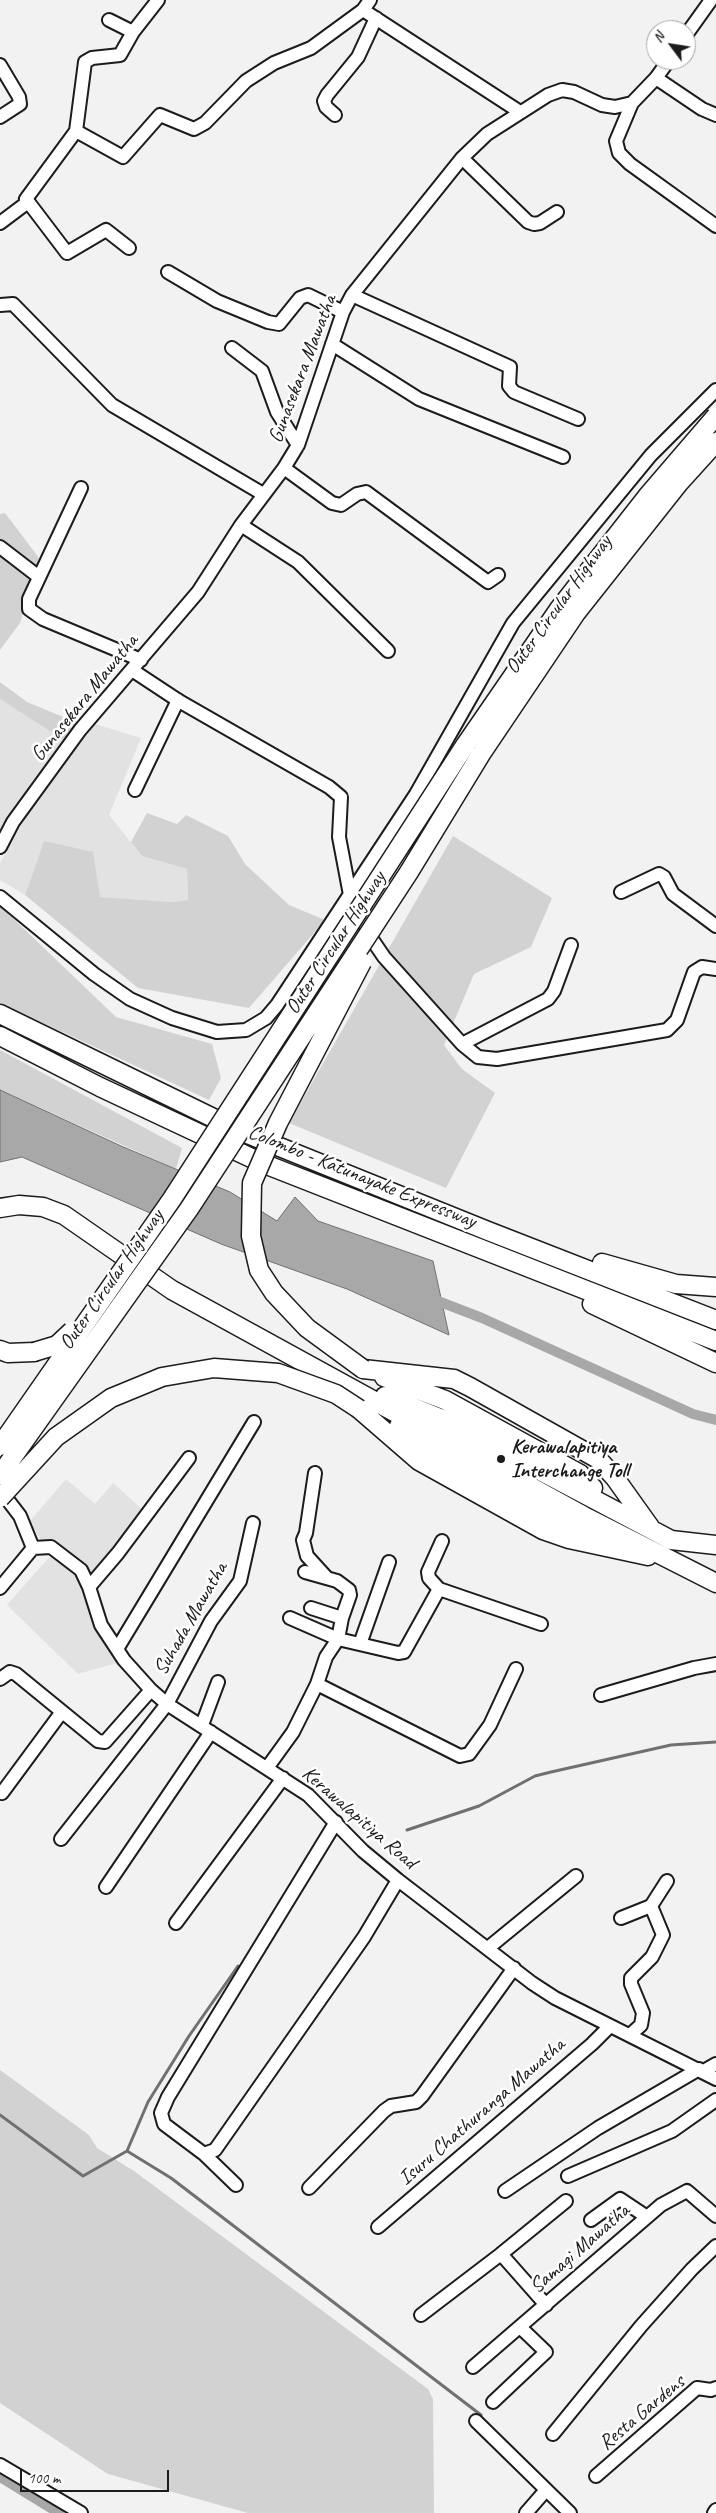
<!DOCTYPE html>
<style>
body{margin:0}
#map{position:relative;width:716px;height:2513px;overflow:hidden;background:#f2f2f2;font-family:Caveat,sans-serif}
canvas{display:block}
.north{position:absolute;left:646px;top:20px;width:50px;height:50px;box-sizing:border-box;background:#fff;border:1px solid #a4a4a4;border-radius:50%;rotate:301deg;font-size:14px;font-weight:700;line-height:20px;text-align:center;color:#1c1c1c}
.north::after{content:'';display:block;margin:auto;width:18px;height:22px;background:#1c1c1c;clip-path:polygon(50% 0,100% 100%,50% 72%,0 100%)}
.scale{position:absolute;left:20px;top:2470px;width:149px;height:22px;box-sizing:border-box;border:2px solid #1c1c1c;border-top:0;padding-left:6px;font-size:15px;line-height:18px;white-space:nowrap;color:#1c1c1c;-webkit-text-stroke:4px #fff;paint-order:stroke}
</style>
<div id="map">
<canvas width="716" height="2513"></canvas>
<div class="north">N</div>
<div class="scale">100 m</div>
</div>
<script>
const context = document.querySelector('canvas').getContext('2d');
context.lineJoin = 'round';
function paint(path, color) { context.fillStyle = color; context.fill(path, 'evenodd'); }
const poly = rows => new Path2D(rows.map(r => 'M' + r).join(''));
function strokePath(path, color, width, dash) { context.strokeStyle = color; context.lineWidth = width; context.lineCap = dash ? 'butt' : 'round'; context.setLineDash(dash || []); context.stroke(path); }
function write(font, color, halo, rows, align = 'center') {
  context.font = font + ' Caveat,sans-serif'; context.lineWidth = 5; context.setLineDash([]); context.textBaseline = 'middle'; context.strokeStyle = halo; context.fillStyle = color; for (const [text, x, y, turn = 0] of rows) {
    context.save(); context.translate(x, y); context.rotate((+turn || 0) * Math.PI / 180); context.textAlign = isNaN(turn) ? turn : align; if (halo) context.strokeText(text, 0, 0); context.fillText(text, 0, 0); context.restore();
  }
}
paint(poly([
 [0,699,65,741,0,838],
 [92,723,141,738,109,815,142,856,187,869,188,900,172,902,99,897,44,841,25,895,0,880,0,863,26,817],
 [66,1479,95,1504,113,1483,144,1511,90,1578,61,1547,41,1540,29,1522],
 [52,1554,76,1573,120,1662,78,1674,7,1605]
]), '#e2e2e2');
paint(poly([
 [5,513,39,558,20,623,0,650,0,514],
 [0,682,27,702,78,723,65,741,0,699],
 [147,813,177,824,186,815,228,836,245,864,289,905,325,920,249,1008,138,988,25,895,44,841,93,852,100,897,172,902,188,900,187,869,142,856,131,842],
 [453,836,552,898,531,947,474,974,444,1045,462,1069,495,1093,446,1188,289,1123],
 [0,906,116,1017,212,1044,221,1078,209,1100,0,1003],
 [0,1050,182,1148,176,1169,0,1090],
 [0,2070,89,2135,97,2148,134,2171,428,2389,433,2399,434,2513,248,2513,108,2474,0,2403]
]), '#d2d2d2');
const water = poly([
 [0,1090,121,1146,230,1192,277,1221,295,1197,318,1221,433,1261,449,1335,347,1289,221,1244,22,1157,0,1162,0,1090]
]);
paint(water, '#a8a8a8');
strokePath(water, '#707070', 1);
strokePath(poly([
 [407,1830,479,1806,535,1776,551,1772,671,1745,716,1742],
 [0,2115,83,2176,127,2151,171,2178,481,2415],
 [127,2151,148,2102,189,2036,238,1966]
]), '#707070', 3);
strokePath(poly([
 [430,1298,482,1318,693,1414,716,1420],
 [0,2477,59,2513]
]), '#a8a8a8', 10);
const minor = poly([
 [370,0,363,10,520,112],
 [109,20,133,32],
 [686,35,711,0],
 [0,65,19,97,20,104,0,117],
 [656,78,702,109,716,115],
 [632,103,616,141,619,153,630,164,716,226],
 [335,115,326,107,324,101,327,95,358,57,376,18],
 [76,131,123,157,160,115,194,129,205,123,246,81,274,63,311,48,363,10],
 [462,158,528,222,534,224,540,223,557,212],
 [0,223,28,202],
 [129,248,106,230,67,253,26,199,76,131,85,62,92,58,120,55,133,32,158,0],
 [168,272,217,301,268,322,279,324,300,298,308,295,343,312],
 [352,295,510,367,509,386,514,392,578,419],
 [0,305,13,304,112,405,263,494],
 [332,344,419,399,563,457],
 [232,348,262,371,277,412,298,445],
 [284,468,332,503,341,505,357,494,366,492,488,582,498,575],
 [81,488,29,599,29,609,43,619,141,660],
 [241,525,298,562,388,651],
 [0,547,39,577],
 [132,670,179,701,329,787,341,797,339,837,350,895,356,902,369,935,384,957,462,1044,478,1057,497,1059,667,1030,677,1020,694,972,702,967,716,969],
 [135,790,178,700],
 [0,847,13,822,80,730,198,592,241,525,284,468,298,445,343,312,352,295,462,158,487,134,548,95,562,90,574,92,602,105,615,107,632,103,656,78,669,60],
 [621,892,659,874,664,877,673,894,716,926],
 [0,897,94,974,130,999,172,1018,217,1032,246,1030,266,1018,277,1005,416,794,513,623,651,455,716,390],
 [462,1044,548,999,554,991,571,945],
 [315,1473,306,1533,303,1540,307,1556,327,1578],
 [0,1490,20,1516,33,1548,51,1547,81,1570,89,1587,101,1625,124,1660,151,1690,167,1704,308,1795,363,1851,398,1880,532,1983,555,1998,716,2079],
 [442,1541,428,1572,429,1578,439,1589,541,1624],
 [89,1587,118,1553,189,1458],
 [0,1588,33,1548],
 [311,1608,342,1618],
 [290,1618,338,1639,342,1618,350,1595,349,1590,337,1581,305,1572],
 [360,1644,389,1562],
 [117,1649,254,1422],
 [0,1679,10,1672,16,1674,98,1741,105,1742,151,1690],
 [317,1684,460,1756,469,1754,490,1725,516,1669],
 [601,1695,694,1668,716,1664],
 [202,1725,218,1682],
 [267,1768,293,1732,317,1684,326,1657,338,1639,398,1653,404,1652,439,1589],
 [0,1792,2,1793,61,1713],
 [336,1822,168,2097,161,2113,164,2124,204,2154,215,2150,364,1937,398,1880],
 [61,1839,167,1704,211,1621,240,1581,253,1523],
 [106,1887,211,1732],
 [621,1918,651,1906],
 [176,1923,283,1778],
 [488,1948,576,1876],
 [630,2035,641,2025,643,2013,631,1984,631,1978,652,1957,663,1935,651,1906,667,1881],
 [702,2072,716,2064],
 [204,2154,236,2185],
 [568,2176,672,2131,716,2100],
 [309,2188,384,2111,391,2106,416,2102,422,2096,514,1968],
 [505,2191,598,2128,699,2069],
 [591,2220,620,2199,647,2217],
 [378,2227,592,2044,610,2026],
 [501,2254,566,2201],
 [421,2315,501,2254,546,2305],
 [473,2367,661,2205,687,2191,716,2216],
 [493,2402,546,2352,520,2327],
 [476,2421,570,2513],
 [553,2434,641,2326,692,2269,716,2246],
 [0,2465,81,2513],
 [596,2476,697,2388,711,2390,716,2388],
 [526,2513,546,2490],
 [714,2513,716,2510]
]);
const highway = poly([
 [0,1014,240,1131,488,1231,716,1320],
 [0,1036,100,1087,262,1163,716,1341],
 [0,1208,19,1205,43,1207,64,1215,172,1290,584,1516,716,1583],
 [602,1263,676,1284,716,1287],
 [592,1304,716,1363],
 [0,1350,8,1353,34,1352],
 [363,1369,454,1379,470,1387,598,1459,615,1478,650,1527],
 [384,1377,445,1400,580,1474,593,1488],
 [385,1396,440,1418,671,1540,716,1545],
 [359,1409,419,1461,543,1530,569,1539,648,1556],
 [399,1426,433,1451,488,1482,551,1515,601,1537]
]);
strokePath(minor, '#1c1c1c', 16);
strokePath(highway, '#1c1c1c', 21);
strokePath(minor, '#fff', 12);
strokePath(highway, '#fff', 18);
const highwayBridge = poly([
 [362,962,278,1123,252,1183,251,1236,259,1270,274,1293,307,1328,363,1369],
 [34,1352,57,1345,72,1331],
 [0,1446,172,1199,466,744,559,609,649,494,716,416],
 [0,1475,189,1209,409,872,481,754,576,613,679,483,716,442],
 [0,1498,56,1437,111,1398,162,1377,214,1368,278,1373,336,1394,359,1409]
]);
strokePath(highwayBridge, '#1c1c1c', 21, []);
strokePath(highwayBridge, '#fff', 18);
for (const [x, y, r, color] of [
 [501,1459,5,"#1c1c1c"]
]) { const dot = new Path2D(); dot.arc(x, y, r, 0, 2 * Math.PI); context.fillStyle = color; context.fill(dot); strokePath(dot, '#fff', 2); }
write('21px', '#1c1c1c', '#fff', [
 ["Gunasekara Mawatha",303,369,-69],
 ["Outer Circular Highway",559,605,-54],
 ["Gunasekara Mawatha",85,698,-51],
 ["Outer Circular Highway",336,943,-57],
 ["Colombo - Katunayake Expressway",362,1177,22],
 ["Outer Circular Highway",112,1280,-55],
 ["Suhada Mawatha",191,1619,-60],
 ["Kerawalapitiya Road",359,1818,41],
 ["Isuru Chathuranga Mawatha",482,2112,-41],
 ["Samagi Mawatha",580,2249,-41],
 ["Resta Gardens",642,2413,-40]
]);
write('bold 21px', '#1c1c1c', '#fff', [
 ["Kerawalapitiya",511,1447],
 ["Interchange Toll",511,1471]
], 'left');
</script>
